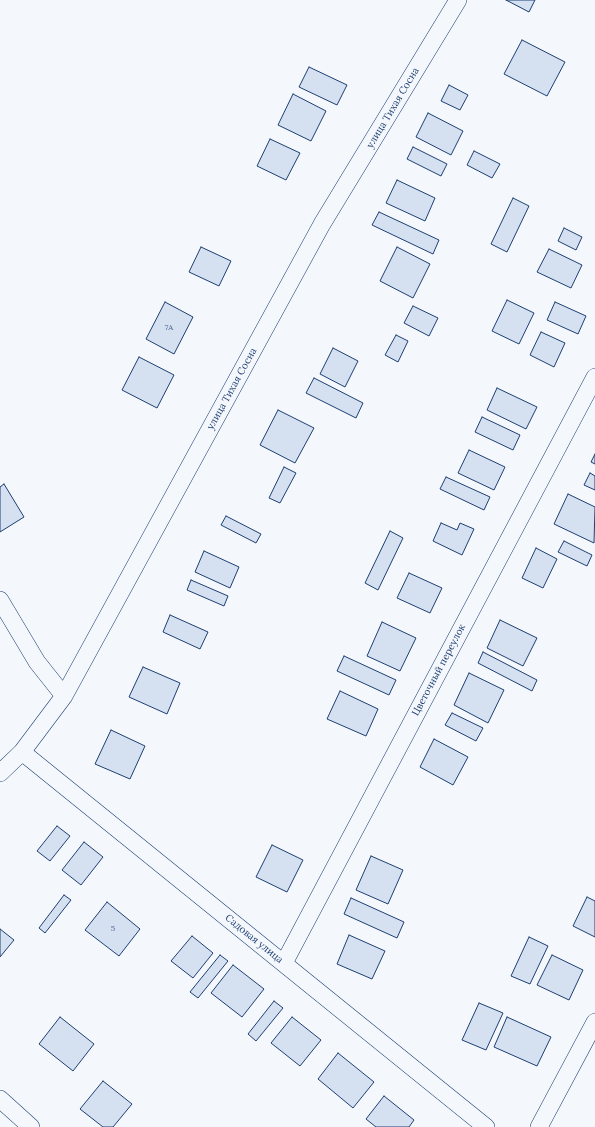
<!DOCTYPE html>
<meta charset="utf-8">
<style>
body{margin:0}
canvas{display:block;background:#f4f7fb}
</style>
<canvas width="595" height="1127"></canvas>
<script>
const context = document.querySelector('canvas').getContext('2d');
context.lineJoin = 'round';
function paint(path, color) { context.fillStyle = color; context.fill(path, 'evenodd'); }
const poly = rows => new Path2D(rows.map(r => 'M' + r).join(''));
function strokePath(path, color, width, dash) { context.strokeStyle = color; context.lineWidth = width; context.lineCap = dash ? 'butt' : 'round'; context.setLineDash(dash || []); context.stroke(path); }
function write(font, color, halo, rows, align = 'center') {
  context.font = font + ' Lora,serif'; context.lineWidth = 3; context.setLineDash([]); context.textBaseline = 'middle'; context.strokeStyle = halo; context.fillStyle = color; for (const [text, x, y, turn = 0] of rows) {
    context.save(); context.translate(x, y); context.rotate((+turn || 0) * Math.PI / 180); context.textAlign = isNaN(turn) ? turn : align; if (halo) context.strokeText(text, 0, 0); context.fillText(text, 0, 0); context.restore();
  }
}
const building = poly([
 [506,0,535,0,529,12,506,0],
 [522,40,565,62,547,96,504,74,522,40],
 [309,67,347,85,337,105,299,87,309,67],
 [449,85,468,95,460,110,441,101,449,85],
 [293,94,326,111,311,141,278,125,293,94],
 [428,113,463,131,451,155,416,137,428,113],
 [270,139,300,153,286,180,257,166,270,139],
 [413,147,447,164,441,176,407,159,413,147],
 [474,151,500,164,492,178,467,165,474,151],
 [397,180,435,198,425,221,386,203,397,180],
 [513,198,529,206,507,252,491,244,513,198],
 [379,212,439,240,433,254,372,225,379,212],
 [564,228,582,237,576,250,558,241,564,228],
 [201,247,231,261,219,286,189,272,201,247],
 [397,247,430,264,413,298,380,281,397,247],
 [549,249,582,265,571,288,537,272,549,249],
 [507,300,534,313,519,344,492,331,507,300],
 [165,302,193,317,174,354,146,339,165,302],
 [555,302,586,316,578,334,547,320,555,302],
 [413,306,438,318,429,336,404,323,413,306],
 [541,332,565,343,554,367,530,355,541,332],
 [396,335,408,341,398,362,385,355,396,335],
 [333,348,358,361,345,387,320,374,333,348],
 [139,357,174,375,157,408,122,390,139,357],
 [314,378,363,403,356,418,306,393,314,378],
 [497,388,537,407,526,429,487,410,497,388],
 [278,410,314,428,295,463,260,445,278,410],
 [482,417,520,435,513,450,475,432,482,417],
 [469,450,505,467,494,490,458,473,469,450],
 [595,454,595,464,591,462,595,454],
 [284,467,296,473,280,503,269,498,284,467],
 [590,473,595,476,595,490,584,485,590,473],
 [446,477,490,497,484,510,440,489,446,477],
 [4,484,24,517,0,532,0,487,4,484],
 [568,494,595,507,594,543,554,524,568,494],
 [226,516,261,534,256,543,221,525,226,516],
 [441,523,457,530,460,523,474,529,462,555,433,541,441,523],
 [390,531,403,538,378,590,365,583,390,531],
 [564,541,592,555,587,566,558,552,564,541],
 [536,548,557,559,543,588,522,578,536,548],
 [204,551,239,567,230,588,195,572,204,551],
 [409,573,442,588,430,613,397,598,409,573],
 [191,580,228,596,224,606,187,590,191,580],
 [170,615,208,632,200,649,163,632,170,615],
 [500,620,537,638,523,666,487,648,500,620],
 [382,622,416,638,400,671,367,656,382,622],
 [483,652,537,680,532,691,478,663,483,652],
 [344,656,396,680,389,695,337,671,344,656],
 [143,667,180,683,167,714,129,697,143,667],
 [469,673,504,690,488,723,454,705,469,673],
 [340,691,378,709,366,736,327,719,340,691],
 [452,713,483,728,476,741,445,725,452,713],
 [111,730,145,746,130,779,95,764,111,730],
 [434,739,468,757,453,785,420,767,434,739],
 [57,826,70,836,50,861,37,851,57,826],
 [84,842,103,857,81,885,62,870,84,842],
 [272,845,303,860,287,892,256,877,272,845],
 [371,856,403,870,388,904,356,890,371,856],
 [64,895,71,900,45,933,39,928,64,895],
 [587,897,595,901,595,937,573,926,587,897],
 [351,898,404,922,397,938,344,914,351,898],
 [107,902,140,929,119,956,85,930,107,902],
 [0,929,14,940,0,957,0,929],
 [349,935,385,951,372,979,337,964,349,935],
 [192,936,213,953,193,978,171,961,192,936],
 [529,937,548,946,530,984,511,976,529,937],
 [220,955,228,961,198,998,190,992,220,955],
 [552,955,583,970,569,1000,537,985,552,955],
 [233,965,264,989,242,1017,211,993,233,965],
 [274,1001,283,1008,256,1041,248,1034,274,1001],
 [479,1003,503,1013,486,1050,462,1040,479,1003],
 [60,1017,94,1044,73,1071,39,1044,60,1017],
 [292,1017,321,1040,300,1066,271,1043,292,1017],
 [507,1017,551,1037,537,1066,494,1047,507,1017],
 [338,1053,374,1082,353,1108,318,1079,338,1053],
 [103,1081,132,1104,113,1127,103,1127,80,1109,103,1081],
 [384,1096,414,1120,409,1127,376,1127,366,1119,384,1096]
]);
paint(building, '#d5e0f0');
strokePath(building, '#1d3f73', 1);
const street = poly([
 [0,600,37,662,64,696],
 [22,752,486,1127],
 [0,773,22,752,64,696,322,224,458,0],
 [284,963,595,377],
 [0,1099,31,1127],
 [539,1127,595,1022]
]);
strokePath(street, '#1d3f73', 18);
strokePath(street, '#f4f7fb', 17);
write('8px', '#4b6792', null, [
 ["7А",169,328],
 ["5",113,929]
]);
write('10px', '#1d3f73', '#f4f7fb', [
 ["улица Тихая Сосна",393,108,-59],
 ["улица Тихая Сосна",232,389,-61],
 ["Цветочный переулок",439,670,-62],
 ["Садовая улица",254,939,39]
]);
</script>
